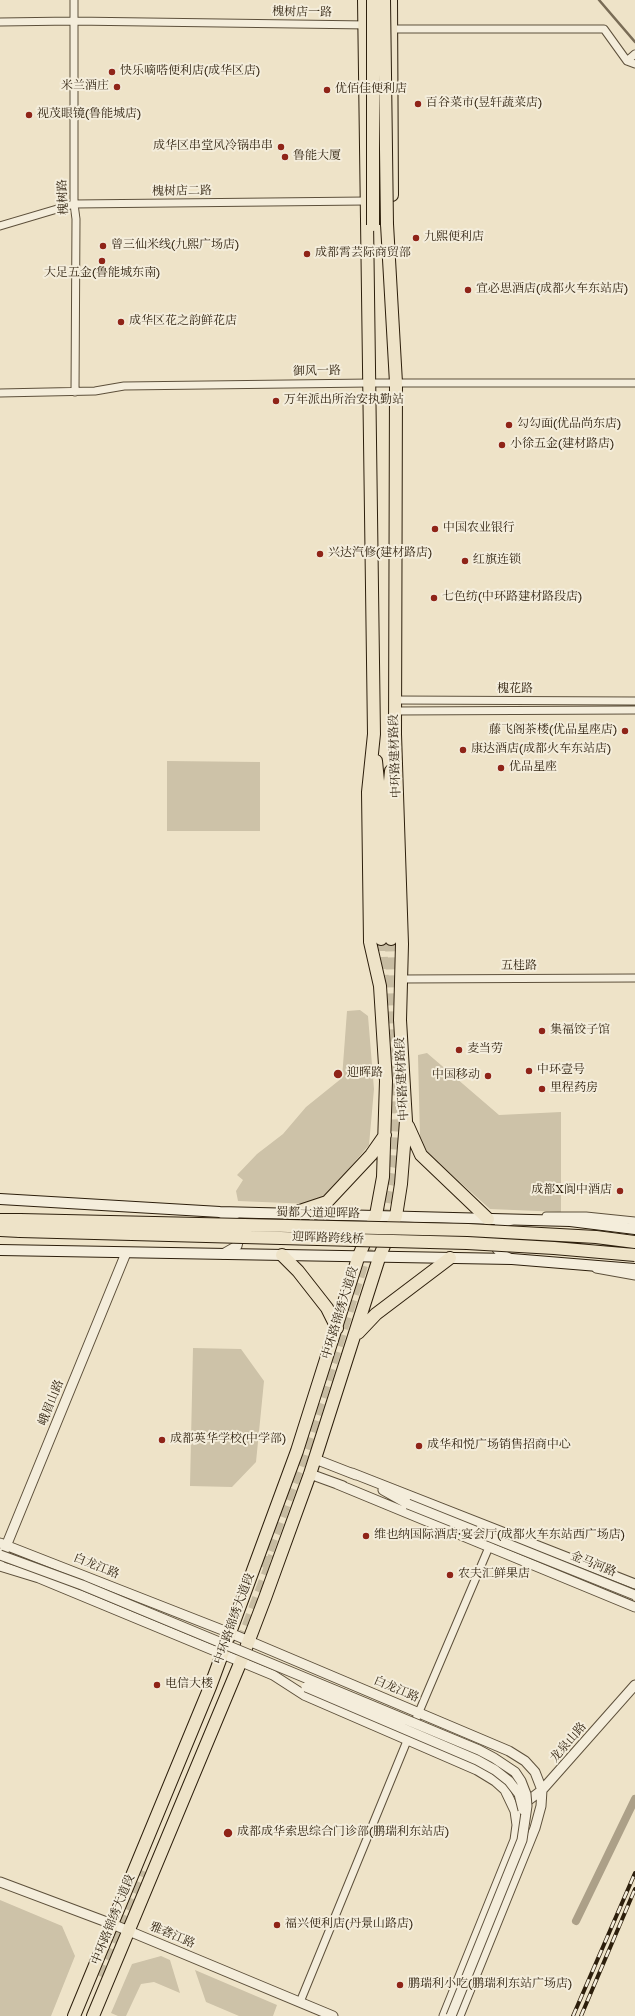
<!DOCTYPE html>
<meta charset="utf-8">
<style>
body{margin:0}
canvas{display:block;background:#eee3c8}
</style>
<canvas width="635" height="2016"></canvas>
<script>
const context = document.querySelector('canvas').getContext('2d');
context.lineJoin = 'round';
function paint(path, color) { context.fillStyle = color; context.fill(path, 'evenodd'); }
const poly = rows => new Path2D(rows.map(r => 'M' + r).join(''));
function strokePath(path, color, width, dash) { context.strokeStyle = color; context.lineWidth = width; context.lineCap = dash ? 'butt' : 'round'; context.setLineDash(dash || []); context.stroke(path); }
function write(font, color, halo, rows, align = 'center') {
  context.font = font + ' "IM FELL DW Pica","Noto Serif SC",serif'; context.lineWidth = 4; context.setLineDash([]); context.textBaseline = 'middle'; context.strokeStyle = halo; context.fillStyle = color; for (const [text, x, y, turn = 0] of rows) {
    context.save(); context.translate(x, y); context.rotate((+turn || 0) * Math.PI / 180); context.textAlign = isNaN(turn) ? turn : align; if (halo) context.strokeText(text, 0, 0); context.fillText(text, 0, 0); context.restore();
  }
}
paint(poly([
 [167,761,260,762,260,831,167,831],
 [360,1010,368,1016,374,1089,369,1145,323,1199,311,1204,238,1201,236,1191,243,1180,237,1175,257,1154,283,1134,306,1107,342,1078,347,1011],
 [427,1053,499,1115,561,1112,561,1212,490,1209,425,1151,420,1138,418,1055],
 [193,1348,241,1349,264,1381,256,1462,232,1487,190,1486],
 [0,1900,62,1926,75,1956,51,2016,0,2016],
 [161,1956,170,1960,180,1993,154,1982,141,1984,126,2016,118,2016,111,2013,132,1964],
 [195,1970,277,2005,273,2016,239,2016,206,2002]
]), '#cdc2a8');
strokePath(poly([
 [599,0,635,42]
]), '#796c56', 2.5);
strokePath(poly([
 [576,1921,635,1799]
]), '#aca088', 8);
strokePath(poly([
 [381,939,383,986],
 [379,1238,393,1165,395,1126,391,939],
 [262,1567,302,1457,368,1246],
 [235,1660,274,1556],
 [97,1975,141,1870]
]), '#c7bca2', 12, [12, 6]);
const minor = poly([
 [74,0,74,204,76,219,75,392],
 [0,22,73,21,368,25],
 [388,29,604,29,627,61,635,64],
 [627,61,635,54],
 [0,226,74,204,366,201],
 [0,393,95,391,124,386,370,383,635,383],
 [395,700,635,701],
 [395,711,635,710],
 [402,979,635,978],
 [546,1216,586,1216,635,1221],
 [596,1269,635,1276],
 [413,1726,495,1533],
 [300,2002,409,1736]
]);
const tertiary = poly([
 [221,1213,237,1222,240,1234,237,1246,223,1254],
 [512,1259,503,1255,497,1249,495,1238,497,1229,502,1223,512,1220],
 [315,1459,356,1475],
 [352,1473,635,1584],
 [310,1474,343,1486],
 [337,1484,635,1607],
 [383,1490,408,1504],
 [0,1543,230,1633,509,1751,525,1761,535,1772,542,1790,541,1806,535,1828,459,2016],
 [0,1561,126,1253],
 [0,1566,39,1578,273,1675,304,1695,477,1770,495,1781,505,1790,515,1811,517,1825,515,1840,444,2016],
 [521,1806,542,1790,635,1685],
 [0,1882,112,1924,333,2016]
]);
const secondary = poly([
 [0,1199,220,1212,570,1221,635,1229],
 [0,1250,512,1259,635,1269]
]);
const primary = poly([
 [391,0,392,195],
 [376,761,379,791,381,939],
 [391,771,389,791,391,939],
 [408,1126,421,1155,488,1219],
 [294,1213,327,1202,371,1155,385,1135],
 [282,1255,298,1271,327,1308,337,1328],
 [358,1333,376,1314,450,1258],
 [74,2016,210,1687,297,1451,358,1258,376,1215,383,1177,386,1081,380,986,370,942,368,792,374,734,364,0],
 [93,2016,241,1661,265,1598,310,1474,379,1258,396,1216,401,1184,406,1121,400,1020,402,944,395,734,396,383,387,224]
]);
const trunk = poly([
 [0,1220,20,1220],
 [0,1230,20,1231]
]);
strokePath(minor, '#5d503b', 9);
strokePath(tertiary, '#5d503b', 11);
strokePath(secondary, '#2d1f0c', 12);
strokePath(primary, '#2d1f0c', 14);
strokePath(trunk, '#2d1f0c', 14);
strokePath(minor, '#f4eddb', 7);
strokePath(tertiary, '#f4eddb', 9);
strokePath(secondary, '#f4eddb', 10);
strokePath(primary, '#eee3c8', 12);
strokePath(trunk, '#eee3c8', 12);
const rail = poly([
 [573,2016,635,1873],
 [581,2016,635,1889]
]);
strokePath(rail, '#2d1f0c', 4);
strokePath(rail, '#f4eddb', 2.5, [8]);
const tertiaryBridge = poly([
 [408,1504,635,1595],
 [0,1555,82,1585,479,1750,494,1758,515,1772,521,1781,526,1794,527,1806,522,1840,451,2016],
 [306,1687,477,1760,495,1770,509,1781,519,1794,523,1810]
]);
const primaryBridge = poly([
 [384,0,387,224],
 [373,225,373,0]
]);
const trunkBridge = poly([
 [20,1220,468,1230,596,1237,635,1242],
 [20,1231,467,1243,554,1248,635,1255]
]);
strokePath(tertiaryBridge, '#5d503b', 11, []);
strokePath(primaryBridge, '#2d1f0c', 14, []);
strokePath(trunkBridge, '#2d1f0c', 14, []);
strokePath(tertiaryBridge, '#f4eddb', 9);
strokePath(primaryBridge, '#eee3c8', 12);
strokePath(trunkBridge, '#eee3c8', 12);
for (const [x, y, r, color] of [
 [112,72,4,"#8f2418"],
 [117,87,4,"#8f2418"],
 [327,90,4,"#8f2418"],
 [418,104,4,"#8f2418"],
 [29,115,4,"#8f2418"],
 [281,147,4,"#8f2418"],
 [285,157,4,"#8f2418"],
 [416,238,4,"#8f2418"],
 [103,246,4,"#8f2418"],
 [307,254,4,"#8f2418"],
 [102,261,4,"#8f2418"],
 [468,290,4,"#8f2418"],
 [121,322,4,"#8f2418"],
 [276,401,4,"#8f2418"],
 [509,425,4,"#8f2418"],
 [502,445,4,"#8f2418"],
 [435,529,4,"#8f2418"],
 [320,554,4,"#8f2418"],
 [465,561,4,"#8f2418"],
 [434,598,4,"#8f2418"],
 [625,731,4,"#8f2418"],
 [463,750,4,"#8f2418"],
 [501,768,4,"#8f2418"],
 [542,1031,4,"#8f2418"],
 [459,1050,4,"#8f2418"],
 [529,1071,4,"#8f2418"],
 [338,1074,5,"#8f2418"],
 [488,1076,4,"#8f2418"],
 [542,1089,4,"#8f2418"],
 [620,1191,4,"#8f2418"],
 [162,1440,4,"#8f2418"],
 [419,1446,4,"#8f2418"],
 [366,1536,4,"#8f2418"],
 [450,1575,4,"#8f2418"],
 [157,1685,4,"#8f2418"],
 [228,1833,5,"#8f2418"],
 [277,1925,4,"#8f2418"],
 [400,1985,4,"#8f2418"]
]) { const dot = new Path2D(); dot.arc(x, y, r, 0, 2 * Math.PI); context.fillStyle = color; context.fill(dot); strokePath(dot, '#f4eddb', 1.5); }
write('12px', '#2d1f0c', '#f4eddb', [
 ["槐树店一路",302,13,1],
 ["槐树店二路",182,192,-1],
 ["槐树路",64,197,-93],
 ["御风一路",317,372,-1],
 ["槐花路",515,690],
 ["中环路建材路段",396,756,-92],
 ["五桂路",519,967],
 ["中环路建材路段",403,1079,-93],
 ["蜀都大道迎晖路",318,1214,1],
 ["迎晖路跨线桥",328,1239,2],
 ["中环路锦绣大道段",341,1313,-73],
 ["峨眉山路",52,1403,-68],
 ["金马河路",593,1565,22],
 ["白龙江路",96,1567,22],
 ["中环路锦绣大道段",235,1619,-70],
 ["白龙江路",396,1690,23],
 ["龙泉山路",569,1743,-49],
 ["中环路锦绣大道段",114,1920,-68],
 ["雅砻江路",172,1936,23]
]);
write('12px', '#2d1f0c', '#f4eddb', [
 ["快乐嘀嗒便利店(成华区店)",120,72],
 ["米兰酒庄",109,87,"right"],
 ["优佰佳便利店",335,90],
 ["百谷菜市(昱轩蔬菜店)",426,104],
 ["视茂眼镜(鲁能城店)",37,115],
 ["成华区串堂风冷锅串串",273,147,"right"],
 ["鲁能大厦",293,157],
 ["九熙便利店",424,238],
 ["曾三仙米线(九熙广场店)",111,246],
 ["成都霄芸际商贸部",315,254],
 ["大足五金(鲁能城东南)",102,274,"center"],
 ["宜必思酒店(成都火车东站店)",476,290],
 ["成华区花之韵鲜花店",129,322],
 ["万年派出所治安执勤站",284,401],
 ["勾勾面(优品尚东店)",517,425],
 ["小徐五金(建材路店)",510,445],
 ["中国农业银行",443,529],
 ["兴达汽修(建材路店)",328,554],
 ["红旗连锁",473,561],
 ["七色纺(中环路建材路段店)",442,598],
 ["藤飞阁茶楼(优品星座店)",617,731,"right"],
 ["康达酒店(成都火车东站店)",471,750],
 ["优品星座",509,768],
 ["集福饺子馆",550,1031],
 ["麦当劳",467,1050],
 ["中环壹号",537,1071],
 ["迎晖路",347,1074],
 ["中国移动",480,1076,"right"],
 ["里程药房",550,1089],
 ["成都X阆中酒店",612,1191,"right"],
 ["成都英华学校(中学部)",170,1440],
 ["成华和悦广场销售招商中心",427,1446],
 ["维也纳国际酒店·宴会厅(成都火车东站西广场店)",374,1536],
 ["农夫汇鲜果店",458,1575],
 ["电信大楼",165,1685],
 ["成都成华索思综合门诊部(鹏瑞利东站店)",237,1833],
 ["福兴便利店(丹景山路店)",285,1925],
 ["鹏瑞利小吃(鹏瑞利东站广场店)",408,1985]
], 'left');
</script>
